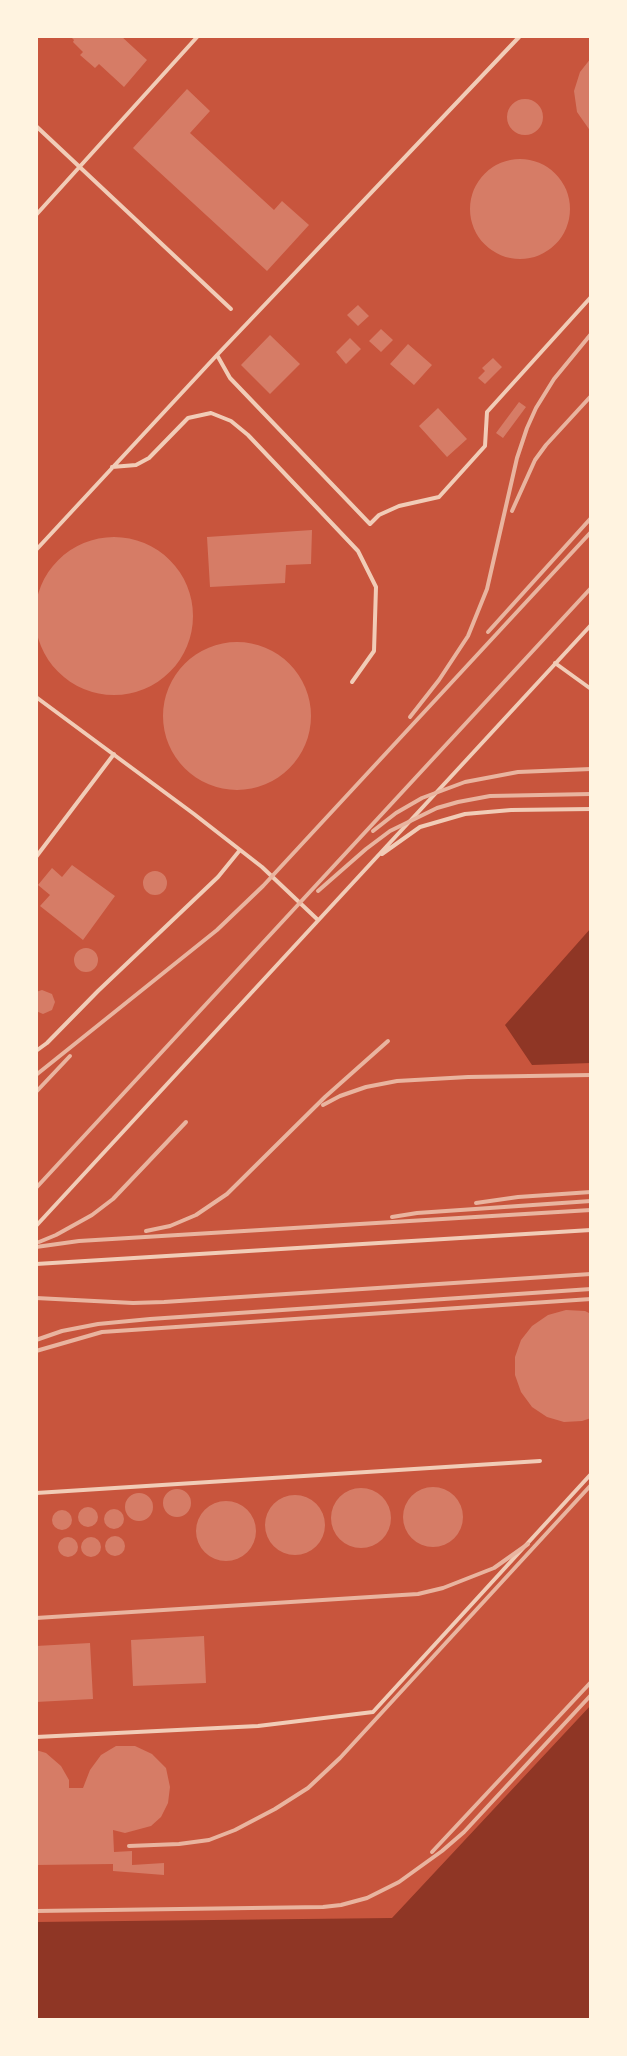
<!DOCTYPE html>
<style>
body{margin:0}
#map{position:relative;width:627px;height:2056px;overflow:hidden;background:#c8553d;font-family:"Source Serif 4",serif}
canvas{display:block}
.frame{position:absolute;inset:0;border:38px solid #fff3e0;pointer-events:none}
</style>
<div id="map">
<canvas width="627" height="2056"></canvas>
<div class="frame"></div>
</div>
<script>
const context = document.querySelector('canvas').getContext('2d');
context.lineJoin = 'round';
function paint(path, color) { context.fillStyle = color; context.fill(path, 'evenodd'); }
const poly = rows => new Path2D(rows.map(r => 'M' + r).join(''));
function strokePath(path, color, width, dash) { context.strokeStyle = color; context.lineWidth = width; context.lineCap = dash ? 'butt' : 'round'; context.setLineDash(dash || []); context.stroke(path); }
paint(poly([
 [591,928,591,1063,532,1065,505,1025],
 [591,1705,591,2020,36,2020,36,1922,392,1918]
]), '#8f3625');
paint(poly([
 [70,36,121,36,147,60,124,87,99,64,95,68,80,55,83,52,73,42,74,40],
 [591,58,591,132,577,112,574,91,580,72],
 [187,89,210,111,190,133,274,210,282,201,309,225,267,271,133,148],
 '507 117a18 18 0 1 1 36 0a18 18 0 1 1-36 0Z',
 '470 209a50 50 0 1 1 100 0a50 50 0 1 1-100 0Z',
 [358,305,369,316,358,326,347,315],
 [381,329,393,340,381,352,369,341],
 [270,335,300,364,270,394,241,365],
 [350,338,361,349,346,364,336,352],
 [408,344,432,365,414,385,390,364],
 [493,358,502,367,485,384,478,378,485,371,482,368],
 [519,402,526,407,503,438,496,433],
 [438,408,467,439,447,457,419,426],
 [312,530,311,564,286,565,285,583,210,587,207,537],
 '35 616a79 79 0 1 1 158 0a79 79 0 1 1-158 0Z',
 '163 716a74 74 0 1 1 148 0a74 74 0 1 1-148 0Z',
 [72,865,115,896,83,940,40,906,50,895,38,885,52,868,62,877],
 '143 883a12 12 0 1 1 24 0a12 12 0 1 1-24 0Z',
 '74 960a12 12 0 1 1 24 0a12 12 0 1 1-24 0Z',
 [42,990,52,994,55,1002,52,1010,43,1014,36,1011,36,992],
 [566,1310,585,1311,591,1314,591,1418,582,1421,564,1422,547,1417,532,1407,521,1392,515,1375,515,1357,521,1340,532,1326,548,1315],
 '403 1517a30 30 0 1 1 60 0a30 30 0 1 1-60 0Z',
 '331 1518a30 30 0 1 1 60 0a30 30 0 1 1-60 0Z',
 '163 1503a14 14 0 1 1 28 0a14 14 0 1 1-28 0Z',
 '125 1507a14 14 0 1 1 28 0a14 14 0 1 1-28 0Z',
 '265 1525a30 30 0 1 1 60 0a30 30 0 1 1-60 0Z',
 '196 1531a30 30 0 1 1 60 0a30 30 0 1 1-60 0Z',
 '78 1517a10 10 0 1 1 20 0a10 10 0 1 1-20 0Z',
 '104 1519a10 10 0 1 1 20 0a10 10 0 1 1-20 0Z',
 '52 1520a10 10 0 1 1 20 0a10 10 0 1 1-20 0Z',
 '105 1546a10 10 0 1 1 20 0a10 10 0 1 1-20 0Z',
 '81 1547a10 10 0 1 1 20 0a10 10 0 1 1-20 0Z',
 '58 1547a10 10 0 1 1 20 0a10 10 0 1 1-20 0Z',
 [204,1636,206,1683,133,1686,131,1640],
 [90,1643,93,1699,36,1702,36,1646],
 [116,1746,135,1746,152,1754,166,1768,170,1787,168,1803,161,1817,151,1826,125,1833,113,1830,114,1852,132,1851,132,1865,164,1863,164,1875,113,1871,113,1864,36,1865,36,1750,46,1753,61,1766,69,1780,69,1788,83,1788,90,1770,101,1755]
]), '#d67c66');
strokePath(poly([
 [36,126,231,309],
 [36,215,198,36],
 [217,355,230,378,370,524,379,515,399,506,439,497,485,446,487,412,591,297],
 [112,467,136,465,149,458,188,418,211,413,231,421,248,435,358,551,376,587,374,651,352,682],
 [36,550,217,355,520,36],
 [555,663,591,689],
 [36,697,194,814,262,867,318,920],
 [382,854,420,827,465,814,511,810,591,809],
 [36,857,114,754],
 [36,1051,47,1043,98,991,218,877,240,850],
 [36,1226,591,625],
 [36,1264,591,1230],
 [36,1493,540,1461],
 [36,1737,258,1726,373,1712,591,1474]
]), '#f1ccb7', 4);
strokePath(poly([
 [512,511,535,460,546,445,591,396],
 [488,632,591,518],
 [410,717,439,680,468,636,487,589,517,458,527,428,536,408,554,379,591,334],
 [373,831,396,813,422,798,465,782,518,772,591,769],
 [318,891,366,849,390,831,437,808,458,802,490,796,591,794],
 [36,1075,217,930,263,886,591,532],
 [36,1092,70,1056],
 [323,1105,340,1096,366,1087,397,1081,468,1077,591,1075],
 [36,1188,591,588],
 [476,1203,518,1197,591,1192],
 [392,1217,417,1213,591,1201],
 [146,1231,170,1226,196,1215,227,1194,325,1097,388,1041],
 [39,1242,56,1235,92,1215,113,1199,186,1122],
 [36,1247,79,1241,591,1210],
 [36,1298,133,1303,164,1302,591,1274],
 [36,1340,62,1331,98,1324,150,1319,591,1289],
 [36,1351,102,1332,591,1299],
 [36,1618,418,1594,443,1588,494,1568,528,1544],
 [129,1846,179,1844,209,1840,235,1830,275,1809,308,1788,340,1758,591,1485],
 [432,1852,591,1682],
 [36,1911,323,1907,341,1905,367,1898,399,1882,442,1851,464,1832,591,1695]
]), '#e9b49f', 4);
</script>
